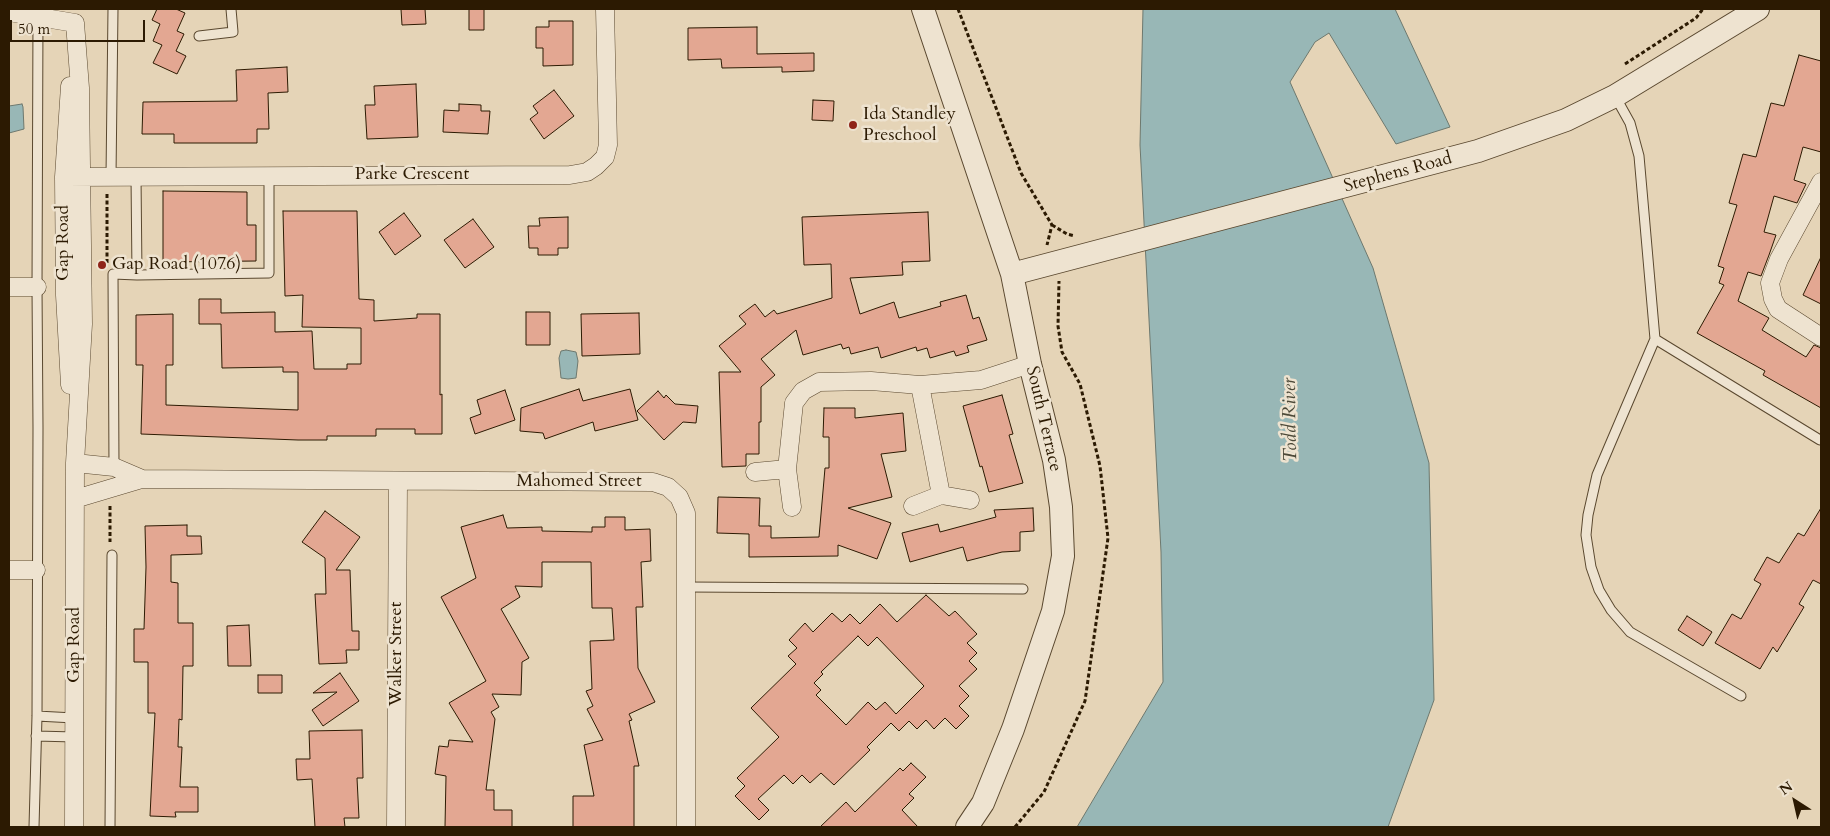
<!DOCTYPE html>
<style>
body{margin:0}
#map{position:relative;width:1830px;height:836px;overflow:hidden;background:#e5d4b7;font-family:Cardo,serif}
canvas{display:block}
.frame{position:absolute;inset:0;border:10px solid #2c1a02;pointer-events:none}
.north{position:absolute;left:1770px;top:776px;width:50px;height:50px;-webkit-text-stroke:4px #eee3d0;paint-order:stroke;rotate:325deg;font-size:14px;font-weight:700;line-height:20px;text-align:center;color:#2c1a02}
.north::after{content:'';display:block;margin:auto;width:18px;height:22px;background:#2c1a02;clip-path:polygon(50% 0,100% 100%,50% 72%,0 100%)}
.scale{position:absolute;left:10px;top:20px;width:135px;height:22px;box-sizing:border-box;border:2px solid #2c1a02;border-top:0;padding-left:6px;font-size:15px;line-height:18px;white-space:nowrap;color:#2c1a02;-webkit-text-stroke:4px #eee3d0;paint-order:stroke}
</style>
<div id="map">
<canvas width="1830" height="836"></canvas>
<div class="frame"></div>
<div class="north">N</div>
<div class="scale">50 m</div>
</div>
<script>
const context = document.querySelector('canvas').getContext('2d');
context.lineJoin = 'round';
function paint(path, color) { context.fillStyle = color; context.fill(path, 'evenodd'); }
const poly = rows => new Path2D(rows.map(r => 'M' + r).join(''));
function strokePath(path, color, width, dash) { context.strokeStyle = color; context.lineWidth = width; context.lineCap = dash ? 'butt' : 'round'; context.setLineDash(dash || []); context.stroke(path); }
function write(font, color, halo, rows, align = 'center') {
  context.font = font + ' Cardo,serif'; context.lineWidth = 5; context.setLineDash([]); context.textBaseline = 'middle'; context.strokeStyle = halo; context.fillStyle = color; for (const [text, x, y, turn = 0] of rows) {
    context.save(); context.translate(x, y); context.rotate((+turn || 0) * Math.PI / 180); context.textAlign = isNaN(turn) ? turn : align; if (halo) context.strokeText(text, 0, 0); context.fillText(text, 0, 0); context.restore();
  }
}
const water = poly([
 [1143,9,1395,9,1450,127,1396,144,1329,33,1315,42,1290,82,1373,268,1429,463,1434,700,1388,827,1077,827,1163,682,1161,552,1140,145,1143,9],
 [22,104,23,107,24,129,9,133,9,106,22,104],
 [566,350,576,352,578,361,576,378,568,379,561,378,559,358,561,351,566,350]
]);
paint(water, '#98b7b6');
strokePath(water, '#6d786e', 1);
const building = poly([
 [157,9,176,9,185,13,177,31,184,34,176,51,186,56,177,74,153,63,162,45,153,41,160,24,152,20,157,9],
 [401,9,425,9,426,24,402,25,401,9],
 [469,9,484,9,484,30,469,30,469,9],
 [549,21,573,21,573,65,543,66,543,48,536,48,536,27,549,27,549,21],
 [757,27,757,54,814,53,814,71,782,72,782,67,722,68,721,59,688,60,688,28,757,27],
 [1799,55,1821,61,1821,152,1803,147,1794,180,1806,184,1797,203,1774,196,1764,232,1776,235,1769,255,1761,276,1748,272,1738,301,1769,318,1762,330,1806,357,1814,345,1821,348,1821,408,1763,375,1765,371,1697,333,1724,285,1719,283,1724,268,1718,266,1737,205,1729,203,1743,154,1756,157,1771,103,1784,106,1799,55],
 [287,67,288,92,268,93,269,129,257,129,257,143,174,143,174,134,142,134,143,102,237,101,236,70,287,67],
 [416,84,418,137,367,139,365,105,375,105,374,86,416,84],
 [554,90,574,116,544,139,530,119,538,113,533,106,554,90],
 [813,100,834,101,833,121,812,120,813,100],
 [459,104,481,105,481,111,490,111,488,134,443,132,444,110,459,111,459,104],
 [163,191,247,192,247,225,256,225,256,261,163,262,163,191],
 [283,211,357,211,359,299,374,300,374,321,417,318,417,314,440,314,440,395,442,394,442,434,415,434,415,429,376,429,376,436,327,436,327,440,298,440,141,434,143,365,136,365,136,315,173,314,173,365,166,365,166,405,298,410,298,372,283,372,283,367,222,368,221,324,199,324,199,299,221,299,221,313,275,312,275,332,312,331,314,369,347,369,347,364,361,364,361,328,302,327,303,295,285,296,283,211],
 [928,212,930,261,902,262,903,275,850,278,860,314,894,302,899,318,941,306,940,302,966,295,973,319,979,317,987,340,967,346,969,352,956,356,954,351,930,358,927,348,917,351,916,347,881,358,878,347,851,354,849,347,843,349,841,344,803,355,796,330,761,359,775,375,761,387,761,422,759,422,759,454,746,454,746,466,722,467,719,372,741,372,719,346,746,324,739,316,755,304,765,317,774,310,777,314,832,298,831,264,804,265,802,217,928,212],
 [404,213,421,236,395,255,379,232,404,213],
 [568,217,568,248,558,248,558,255,538,255,538,248,529,248,528,226,540,226,539,218,568,217],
 [473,219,494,247,465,268,444,240,473,219],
 [1821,257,1821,304,1803,295,1821,257],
 [526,312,550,312,550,345,526,345,526,312],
 [639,313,640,354,582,356,581,314,639,313],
 [579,389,583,401,630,389,638,420,595,431,593,422,545,439,543,433,520,431,521,408,579,389],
 [505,390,515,420,475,434,470,418,481,414,477,400,505,390],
 [658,391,664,398,666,395,675,404,698,406,696,423,683,422,664,440,637,411,658,391],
 [1002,395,1013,434,1009,435,1023,483,989,492,982,466,980,467,963,406,1002,395],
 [824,408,855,408,855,418,903,413,906,451,881,454,892,497,848,508,891,523,877,559,838,545,838,556,749,557,749,534,717,533,718,497,760,498,759,526,771,526,771,538,819,537,825,468,829,468,829,437,823,437,824,408],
 [1033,508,1034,531,1020,532,1020,551,1002,552,967,561,963,547,910,562,902,533,938,524,940,532,996,517,994,510,1033,508],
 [1821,508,1821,584,1813,580,1799,604,1804,607,1777,652,1773,647,1760,669,1715,643,1732,614,1741,619,1761,584,1754,580,1767,557,1779,563,1798,533,1804,536,1821,508],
 [325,511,360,537,336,570,350,570,352,631,359,631,359,650,346,650,347,663,319,664,315,594,326,594,325,558,302,542,325,511],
 [503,515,507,528,542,527,542,531,592,532,592,527,605,527,605,517,625,517,625,530,650,529,651,561,641,562,643,607,636,607,638,668,655,702,629,714,632,720,629,721,639,766,634,766,634,827,573,827,573,796,594,796,584,745,603,740,587,709,593,706,586,691,592,689,590,641,614,640,612,608,592,608,591,562,542,562,542,587,515,586,520,597,501,609,529,658,522,662,521,695,492,694,499,707,491,712,495,719,486,790,494,790,494,810,512,810,512,827,445,827,446,776,435,774,439,746,448,747,449,740,473,742,449,703,486,681,441,597,476,578,461,527,503,515],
 [187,525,187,536,201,536,202,554,171,555,171,582,178,583,178,623,193,623,193,666,183,666,182,720,179,719,178,747,182,747,180,787,198,787,198,812,175,812,176,817,150,816,155,713,148,713,148,662,134,662,134,629,144,629,146,567,145,526,187,525],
 [926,595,949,616,955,611,977,634,967,643,977,653,969,661,977,669,959,686,969,696,959,706,969,716,956,729,945,718,934,729,926,720,917,729,909,721,899,731,891,723,867,747,870,750,834,785,821,773,810,783,802,775,793,784,784,775,758,799,769,810,759,820,735,796,745,786,737,778,779,737,751,708,796,664,788,656,797,648,789,640,805,623,813,632,832,613,842,622,850,614,860,624,880,604,897,622,926,595],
 [858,636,868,646,877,637,924,686,896,714,885,702,876,710,868,702,846,725,816,695,821,690,814,683,823,674,821,672,858,636],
 [1687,616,1712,632,1703,646,1678,630,1687,616],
 [249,625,251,666,228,666,227,626,249,625],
 [340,673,359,701,323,726,312,710,337,692,313,693,340,673],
 [258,675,282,675,282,693,258,693,258,675],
 [362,730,363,778,357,778,359,818,344,818,345,827,315,827,312,779,297,780,296,759,310,759,309,731,362,730],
 [911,763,926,777,909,794,914,798,902,810,918,827,820,827,846,802,855,812,900,768,903,771,911,763]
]);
paint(building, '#e3a792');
strokePath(building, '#2c1a02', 1);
const service = poly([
 [199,36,233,32,231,9],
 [1615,96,1630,123,1639,156,1655,339,1820,440],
 [111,176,113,9],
 [137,275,269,273,269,176],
 [1655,339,1597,475,1588,515,1586,535,1591,567,1599,590,1611,610,1630,632,1741,696],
 [114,467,113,274,137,275,136,176],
 [686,587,1023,589],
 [37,716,74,718],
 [36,736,75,737],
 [34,827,37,716,38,428,37,287,38,17],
 [110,827,112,555]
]);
const minor = poly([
 [9,12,75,23],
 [64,177,570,175,587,172,596,166,605,157,608,145,605,9],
 [1821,182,1779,259,1770,283,1773,299,1778,309,1821,337],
 [9,287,37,287],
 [70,385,65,295,64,177,70,86],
 [920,385,941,495],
 [75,463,114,467,142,479],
 [755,472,787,469],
 [75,499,142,479,653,482,668,487,679,497,686,513,686,827],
 [913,506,941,495,970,500],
 [792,507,787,469,794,403,803,391,819,382,871,381,920,385,981,380,1030,364],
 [9,570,36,570],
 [74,827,75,463,83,324,80,88,75,23],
 [396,827,398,481]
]);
const tertiary = poly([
 [923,9,1012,274,1030,364,1054,460,1061,507,1063,556,1053,611,1013,729,983,803,967,827],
 [1012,274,1478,151,1566,120,1615,96,1758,9]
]);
strokePath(service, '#5a482f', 11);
strokePath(minor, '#5a482f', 19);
strokePath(tertiary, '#5a482f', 24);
strokePath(poly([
 [958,9,1021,173,1052,225,1047,245],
 [1625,64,1696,18,1703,9],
 [107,194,107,263],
 [1052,225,1067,234,1075,236],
 [110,506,110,542],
 [1015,827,1044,792,1085,701,1108,538,1100,466,1080,384,1062,352,1058,326,1059,281]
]), '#2c1a02', 3, [4, 2.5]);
strokePath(service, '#eee3d0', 9);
strokePath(minor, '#eee3d0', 18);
strokePath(tertiary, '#eee3d0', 22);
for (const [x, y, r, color] of [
 [853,125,5,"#8f2418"],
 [102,265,5,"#8f2418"]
]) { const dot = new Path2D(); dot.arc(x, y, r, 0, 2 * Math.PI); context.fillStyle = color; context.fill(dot); strokePath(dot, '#eee3d0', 2); }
write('18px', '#2c1a02', '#eee3d0', [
 ["Ida Standley",863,115],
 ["Preschool",863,136],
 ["Gap Road (1076)",112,265]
], 'left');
write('18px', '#2c1a02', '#eee3d0', [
 ["Stephens Road",1398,173,-15],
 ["Parke Crescent",412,175],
 ["Gap Road",64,243,-90],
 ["South Terrace",1043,419,77],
 ["Mahomed Street",579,482],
 ["Gap Road",75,645,-90],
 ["Walker Street",397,654,-90]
]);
write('italic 19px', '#4c4938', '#eee3d0', [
 ["Todd River",1291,420,-91]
]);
</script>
